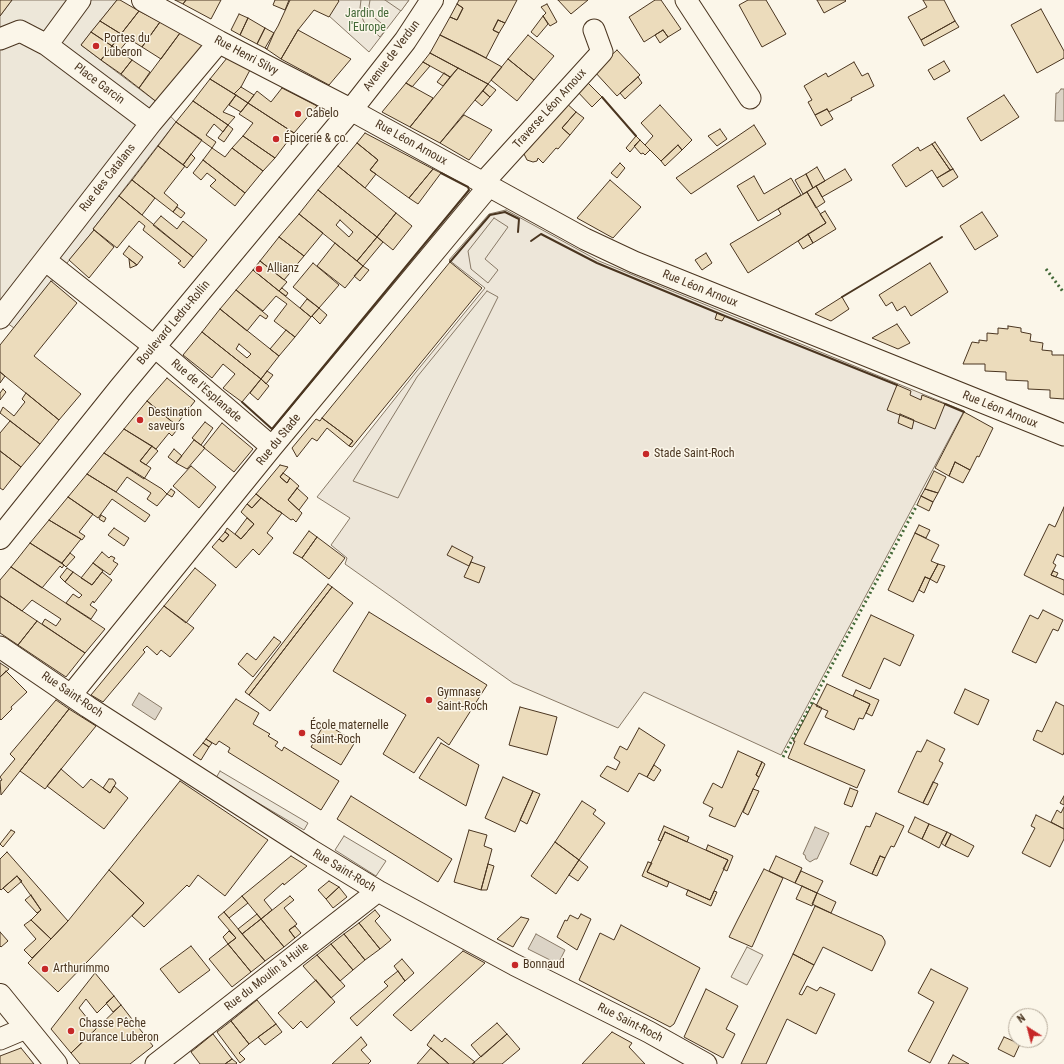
<!DOCTYPE html>
<meta charset="utf-8">
<style>
body{margin:0}
#map{position:relative;width:1064px;height:1064px;overflow:hidden;background:#fbf6e9;font-family:"Roboto Condensed",sans-serif}
canvas{display:block}
.north{position:absolute;left:1008px;top:1008px;width:40px;height:40px;box-sizing:border-box;background:#fbf6e9;border:1px solid #b4a999;border-radius:50%;rotate:324deg;font-size:11px;font-weight:700;line-height:16px;text-align:center;color:#4a3520}
.north::after{content:'';display:block;margin:auto;width:14px;height:18px;background:#c62828;clip-path:polygon(50% 0,100% 100%,50% 72%,0 100%)}
</style>
<div id="map">
<canvas width="1064" height="1064"></canvas>
<div class="north">N</div>
</div>
<script>
const context = document.querySelector('canvas').getContext('2d');
context.lineJoin = 'round';
function paint(path, color) { context.fillStyle = color; context.fill(path, 'evenodd'); }
const poly = rows => new Path2D(rows.map(r => 'M' + r).join(''));
function strokePath(path, color, width, dash) { context.strokeStyle = color; context.lineWidth = width; context.lineCap = dash ? 'butt' : 'round'; context.setLineDash(dash || []); context.stroke(path); }
function write(font, color, halo, rows, align = 'center') {
  context.font = font + ' "Roboto Condensed",sans-serif'; context.lineWidth = 3; context.setLineDash([]); context.textBaseline = 'middle'; context.strokeStyle = halo; context.fillStyle = color; for (const [text, x, y, turn = 0] of rows) {
    context.save(); context.translate(x, y); context.rotate((+turn || 0) * Math.PI / 180); context.textAlign = isNaN(turn) ? turn : align; if (halo) context.strokeText(text, 0, 0); context.fillText(text, 0, 0); context.restore();
  }
}
const green = poly([
 [338,0,409,0,369,52,328,15,338,0],
 [506,210,599,261,964,411,781,755,644,692,618,728,513,683,345,564,347,558,331,545,350,518,317,497,416,372,485,288,449,260,489,214,506,210]
]);
paint(green, '#ede6d9');
strokePath(green, '#887966', 1);
const parking = poly([
 [12,0,117,0,81,45,158,103,176,122,93,229,94,230,14,328,0,318,0,16,12,0],
 [361,0,370,0,369,6,370,14,387,28,380,37,364,22,361,15,360,8,361,0],
 [385,0,409,0,401,11,385,0],
 [494,218,508,227,485,259,498,270,488,283,471,269,468,251,494,218],
 [487,291,498,297,398,498,353,481,417,377,487,291],
 [220,771,308,823,304,830,216,778,220,771],
 [344,836,386,861,376,876,335,850,344,836],
 [747,947,763,955,747,985,731,977,747,947]
]);
paint(parking, '#ede7d9');
strokePath(parking, '#887966', 1);
const water = poly([
 [1061,89,1064,89,1064,121,1055,121,1056,93,1058,93,1061,89],
 [139,693,162,708,155,720,132,705,139,693],
 [815,827,829,833,817,859,815,859,810,862,806,859,805,855,803,854,815,827],
 [536,934,565,950,558,964,528,949,536,934]
]);
paint(water, '#dcd4c6');
strokePath(water, '#887966', 1);
const building = poly([
 [0,0,12,0,0,16,0,0],
 [117,0,120,0,139,11,121,34,100,21,117,0],
 [175,0,186,0,183,4,175,0],
 [186,0,221,0,211,19,183,4,186,0],
 [275,0,289,0,285,10,273,5,275,0],
 [290,0,338,0,339,1,329,17,314,10,298,30,281,59,265,48,278,26,290,0],
 [459,0,517,0,505,23,498,20,493,30,499,33,486,58,440,35,450,17,457,20,463,8,457,4,459,0],
 [558,0,588,0,571,14,558,0],
 [655,0,661,0,681,29,668,37,663,30,644,42,629,17,655,0],
 [748,0,766,0,786,34,762,47,739,5,748,0],
 [817,0,845,0,846,1,824,13,817,0],
 [923,0,944,0,955,21,921,40,908,17,927,7,923,0],
 [457,4,463,8,457,20,450,17,457,4],
 [547,4,557,22,550,26,543,16,546,13,541,7,547,4],
 [1041,9,1064,51,1064,58,1037,73,1011,25,1041,9],
 [139,11,160,22,142,47,121,34,139,11],
 [239,14,248,18,240,35,231,30,239,14],
 [543,16,548,24,537,37,531,32,543,16],
 [248,18,265,28,257,44,240,35,248,18],
 [498,20,505,23,499,33,493,30,498,20],
 [100,21,121,34,112,46,91,32,100,21],
 [955,21,959,27,924,46,921,40,955,21],
 [160,22,180,33,161,59,142,47,160,22],
 [265,28,274,33,267,49,257,44,265,28],
 [298,30,351,59,329,85,281,59,298,30],
 [663,30,668,37,660,43,655,35,663,30],
 [91,32,112,46,101,60,81,45,91,32],
 [180,33,203,45,158,103,139,88,180,33],
 [121,34,129,39,119,51,112,46,121,34],
 [440,35,475,52,502,67,488,84,430,53,440,35],
 [528,35,554,56,534,80,508,59,528,35],
 [112,46,132,60,121,74,101,60,112,46],
 [617,50,640,75,617,96,594,71,617,50],
 [430,53,458,68,450,77,423,62,430,53],
 [227,58,250,70,241,87,234,94,210,79,227,58],
 [508,59,534,80,517,101,491,80,508,59],
 [132,60,150,72,139,88,121,74,132,60],
 [944,61,950,71,934,80,928,70,944,61],
 [423,62,430,66,412,87,406,83,423,62],
 [854,62,862,76,868,73,874,86,851,98,852,100,829,112,827,109,815,115,808,102,812,100,804,86,826,73,828,77,854,62],
 [458,68,488,84,440,143,410,127,458,68],
 [444,73,450,77,443,86,437,82,444,73],
 [638,77,642,83,625,99,620,93,638,77],
 [210,79,236,95,223,112,235,117,228,125,193,101,210,79],
 [586,81,602,97,592,107,576,90,586,81],
 [406,83,433,98,410,127,382,112,406,83],
 [488,84,496,90,490,97,483,91,488,84],
 [241,87,254,95,248,103,234,94,241,87],
 [282,88,317,106,294,133,248,103,257,91,271,102,282,88],
 [483,91,490,97,482,106,475,100,483,91],
 [236,95,248,103,241,112,229,105,236,95],
 [1004,95,1019,117,981,141,967,118,1004,95],
 [193,101,228,125,223,132,214,124,206,135,216,142,212,148,176,122,193,101],
 [564,101,576,112,562,128,570,135,558,149,556,148,543,163,538,158,537,161,533,162,527,160,524,154,528,150,525,147,564,101],
 [248,103,294,133,275,158,243,136,253,123,239,114,248,103],
 [660,105,692,140,682,150,678,145,661,161,645,145,653,136,641,123,660,105],
 [827,109,833,119,821,126,815,115,827,109],
 [576,112,584,118,570,135,562,128,576,112],
 [464,115,492,130,469,160,440,143,464,115],
 [176,122,202,140,183,165,158,146,176,122],
 [228,125,233,129,224,142,218,138,228,125],
 [754,125,766,144,691,194,676,178,754,125],
 [720,129,727,139,717,146,708,136,720,129],
 [365,133,433,169,409,198,370,170,378,160,357,143,365,133],
 [243,136,275,158,263,171,232,148,243,136],
 [636,136,640,140,630,152,626,148,636,136],
 [640,140,650,150,645,155,643,153,641,154,634,146,640,140],
 [935,142,953,169,950,170,932,144,935,142],
 [357,143,378,160,370,170,376,174,365,188,338,166,357,143],
 [932,144,950,170,937,178,932,170,906,187,892,165,918,147,920,151,932,144],
 [678,145,682,150,665,166,661,161,678,145],
 [158,146,185,166,164,193,178,205,173,212,132,180,158,146],
 [212,148,225,157,232,148,263,171,245,193,203,160,212,148],
 [191,154,195,158,187,168,183,165,191,154],
 [203,160,245,193,235,206,210,186,216,180,207,173,201,180,193,173,203,160],
 [620,163,625,168,617,178,611,173,620,163],
 [338,166,396,213,377,237,318,190,338,166],
 [817,167,825,181,813,188,806,174,817,167],
 [433,169,441,173,418,204,409,198,433,169],
 [845,169,852,180,822,197,816,186,845,169],
 [953,169,958,177,943,187,937,178,953,169],
 [806,174,813,188,803,194,795,180,806,174],
 [754,176,764,194,791,178,801,195,758,221,737,186,754,176],
 [132,180,155,198,142,215,119,196,132,180],
 [610,180,641,207,613,238,577,218,610,180],
 [816,186,825,202,816,208,807,192,816,186],
 [318,190,377,237,357,261,299,214,318,190],
 [340,220,353,232,349,237,336,225,340,220],
 [807,192,826,223,748,273,730,244,781,214,778,209,807,192],
 [119,196,193,257,184,268,178,263,181,261,143,230,145,226,139,221,117,248,93,229,119,196],
 [177,207,185,213,181,218,173,212,177,207],
 [825,211,836,229,813,243,808,234,826,223,820,214,825,211],
 [982,212,998,236,975,250,960,226,982,212],
 [396,213,412,226,393,250,377,237,396,213],
 [299,214,323,233,304,256,279,237,299,214],
 [161,216,177,229,183,221,207,240,193,257,153,225,161,216],
 [94,230,114,247,89,278,69,260,94,230],
 [808,234,813,243,803,249,798,241,808,234],
 [279,237,304,256,284,280,260,261,279,237],
 [377,237,383,242,363,266,357,261,377,237],
 [335,243,363,266,345,288,317,266,335,243],
 [129,246,143,257,137,265,123,254,129,246],
 [706,253,712,263,702,270,695,260,706,253],
 [129,259,137,265,130,268,129,259],
 [260,261,287,282,279,291,253,270,260,261],
 [450,262,482,288,352,447,349,446,353,441,322,418,450,262],
 [313,263,339,285,319,308,293,287,313,263],
 [930,263,948,292,911,316,905,306,897,311,892,302,886,306,879,295,930,263],
 [363,266,369,270,360,281,354,276,363,266],
 [253,270,311,317,295,337,274,321,287,304,276,296,263,311,236,290,253,270],
 [51,281,77,303,34,356,81,394,59,420,0,372,0,345,51,281],
 [282,288,288,293,286,296,279,291,282,288],
 [236,290,268,316,266,319,260,315,247,331,220,309,236,290],
 [842,297,849,309,831,321,815,314,842,297],
 [307,299,319,308,311,317,300,308,307,299],
 [319,308,327,315,320,324,312,316,319,308],
 [220,309,279,356,261,379,202,332,220,309],
 [239,344,251,354,247,358,236,349,239,344],
 [717,313,725,316,722,321,715,319,717,313],
 [897,324,910,343,898,349,872,338,897,324],
 [1008,326,1021,328,1021,332,1031,334,1030,341,1043,343,1042,350,1052,351,1052,355,1064,355,1064,399,1050,398,1050,390,1028,389,1028,381,1006,380,1006,372,985,371,985,364,963,364,972,342,979,343,979,340,987,341,987,333,998,334,998,328,1008,329,1008,326],
 [286,330,295,337,279,356,270,349,286,330],
 [202,332,261,379,242,402,223,388,235,374,223,364,212,378,183,355,202,332],
 [267,371,273,375,266,384,261,379,267,371],
 [0,372,5,376,0,383,0,372],
 [167,378,195,401,176,425,147,401,167,378],
 [261,379,269,386,258,400,250,393,261,379],
 [897,385,911,391,910,395,921,400,922,395,945,404,935,429,887,410,897,385],
 [3,389,6,392,0,400,0,393,3,389],
 [26,393,59,420,40,444,0,413,3,407,14,416,25,402,22,399,26,393],
 [147,401,176,425,173,429,176,431,172,436,169,433,156,449,124,429,147,401],
 [964,412,993,428,979,457,977,456,970,470,955,462,949,476,935,468,964,412],
 [900,414,914,420,912,429,898,423,900,414],
 [322,418,353,441,349,446,327,428,317,441,312,438,297,457,292,448,316,419,320,421,322,418],
 [10,421,40,444,21,467,0,451,0,433,10,421],
 [205,422,213,428,201,445,192,438,205,422],
 [222,423,253,449,234,472,203,447,222,423],
 [176,425,179,427,176,431,173,429,176,425],
 [124,429,152,446,140,461,151,468,144,479,104,453,124,429],
 [194,440,205,448,187,469,176,463,194,440],
 [152,446,158,451,146,465,140,461,152,446],
 [174,449,182,456,176,463,168,457,174,449],
 [0,451,21,467,3,490,0,488,0,451],
 [104,453,162,489,167,494,157,506,147,499,151,493,127,477,116,492,87,474,104,453],
 [955,462,970,470,963,483,949,476,955,462],
 [280,465,288,467,280,477,287,483,290,478,299,486,288,500,302,513,296,522,293,519,291,520,279,511,278,511,256,494,280,465],
 [191,466,216,487,199,508,173,486,191,466],
 [934,471,946,477,938,493,925,489,934,471],
 [283,473,290,478,287,483,280,477,283,473],
 [87,474,116,492,150,515,145,522,112,499,98,518,68,497,87,474],
 [297,488,308,498,299,510,288,500,297,488],
 [171,489,175,492,172,497,167,494,171,489],
 [925,489,938,493,933,502,921,496,925,489],
 [256,494,261,498,252,508,247,504,256,494],
 [921,496,933,502,929,511,917,505,921,496],
 [68,497,93,514,79,532,85,536,82,540,49,520,68,497],
 [261,498,278,511,279,511,282,513,267,533,273,538,259,555,253,549,236,568,212,547,219,539,223,542,229,535,225,532,227,528,241,539,254,524,241,512,247,504,252,508,261,498],
 [1064,507,1064,557,1057,554,1053,563,1056,565,1051,575,1064,580,1064,595,1024,575,1049,524,1055,527,1064,507],
 [101,515,106,518,104,522,99,519,101,515],
 [247,518,254,524,241,539,235,534,247,518],
 [49,520,81,539,62,563,30,543,49,520],
 [919,525,930,530,926,538,915,533,919,525],
 [114,528,129,538,124,546,108,535,114,528],
 [309,531,317,537,302,558,293,553,309,531],
 [225,532,229,535,223,542,219,539,225,532],
 [915,533,939,545,931,561,938,564,930,579,925,577,913,602,888,590,915,533],
 [317,537,345,558,329,579,302,558,317,537],
 [30,543,64,565,62,568,60,566,42,588,11,567,30,543],
 [452,546,473,557,469,566,447,555,452,546],
 [102,552,109,558,111,556,115,558,113,561,118,564,110,575,93,563,102,552],
 [70,553,75,557,66,567,62,563,70,553],
 [471,562,485,567,479,583,464,577,471,562],
 [93,563,103,571,92,585,81,578,93,563],
 [938,564,945,566,937,583,930,579,938,564],
 [11,567,105,629,85,653,42,624,45,619,56,626,61,619,32,600,22,611,0,596,0,580,11,567],
 [67,568,73,572,65,582,60,577,67,568],
 [195,568,216,585,186,623,164,606,195,568],
 [1053,571,1058,573,1056,577,1051,575,1053,571],
 [73,572,92,585,102,572,112,580,94,603,93,601,90,605,97,610,91,619,66,603,73,594,79,598,82,595,65,582,73,572],
 [925,577,930,579,924,593,919,590,925,577],
 [328,584,332,587,249,695,245,692,328,584],
 [332,587,353,603,270,711,249,695,332,587],
 [0,596,37,621,18,645,0,633,0,596],
 [164,606,194,628,170,657,161,650,157,655,147,646,143,650,145,652,103,702,91,695,164,606],
 [1043,610,1063,620,1058,631,1053,629,1036,663,1012,652,1030,615,1038,619,1043,610],
 [369,612,487,685,449,745,438,737,414,773,383,754,406,715,333,671,369,612],
 [871,615,914,635,900,666,884,658,870,689,842,676,871,615],
 [37,621,85,653,66,677,18,645,37,621],
 [274,637,281,642,253,677,238,664,247,653,256,660,274,637],
 [0,663,9,669,0,677,0,663],
 [6,671,27,692,11,707,12,709,1,720,0,719,0,677,6,671],
 [827,684,870,704,863,719,859,718,854,730,825,717,828,711,816,706,827,684],
 [965,689,989,700,978,725,954,713,965,689],
 [856,690,879,700,872,716,866,713,870,704,853,696,856,690],
 [236,699,259,713,253,724,270,734,268,736,278,742,275,746,282,751,284,747,339,781,321,810,228,752,230,748,219,741,216,745,206,739,236,699],
 [56,700,69,709,1,795,0,781,2,780,0,777,15,759,10,754,56,700],
 [1056,702,1064,706,1064,752,1063,755,1033,740,1037,730,1042,732,1056,702],
 [813,703,822,708,804,744,865,770,857,788,788,758,795,741,793,741,813,703],
 [520,707,557,717,547,755,509,745,520,707],
 [69,709,96,726,45,789,20,771,69,709],
 [325,723,355,742,341,765,311,747,325,723],
 [639,728,665,745,647,777,639,773,628,792,600,776,607,766,616,770,620,762,614,758,620,746,627,750,639,728],
 [206,739,212,743,209,747,203,743,206,739],
 [927,740,945,749,939,761,943,763,923,803,898,792,917,751,921,752,927,740],
 [203,743,209,747,201,760,193,755,203,743],
 [441,743,479,765,466,806,419,778,441,743],
 [738,751,762,762,756,775,759,777,735,827,709,816,713,808,703,803,713,783,722,788,738,751],
 [762,762,765,764,759,777,756,775,762,762],
 [654,765,661,770,654,781,647,777,654,765],
 [61,769,83,788,91,779,110,793,114,786,128,798,104,829,47,786,61,769],
 [503,777,533,791,515,832,485,818,503,777],
 [109,779,113,779,116,783,110,793,103,788,109,779],
 [180,781,268,840,225,896,198,875,189,887,187,885,144,927,132,916,144,903,109,870,180,781],
 [933,782,938,784,928,805,923,803,933,782],
 [850,788,858,791,852,807,844,804,850,788],
 [753,789,759,791,748,815,743,812,753,789],
 [533,791,540,794,527,824,520,820,533,791],
 [351,796,452,859,438,882,337,819,351,796],
 [1064,796,1064,805,1060,803,1064,796],
 [582,801,596,810,593,814,605,823,579,860,555,842,582,801],
 [1064,807,1064,829,1051,822,1057,810,1061,813,1064,807],
 [876,813,904,826,894,847,891,846,885,858,880,856,872,874,850,864,866,826,870,827,876,813],
 [1036,815,1064,829,1064,839,1050,867,1022,853,1035,828,1031,826,1036,815],
 [915,817,929,824,922,839,908,832,915,817],
 [929,824,947,832,939,848,922,839,929,824],
 [664,826,689,837,687,842,665,832,661,841,658,840,664,826],
 [11,830,15,832,3,847,0,844,11,830],
 [469,830,487,835,484,846,492,849,481,890,454,882,469,830],
 [665,832,728,860,710,900,647,872,665,832],
 [947,832,951,834,945,846,941,843,947,832],
 [951,834,974,846,968,857,945,846,951,834],
 [555,842,579,860,556,894,531,876,555,842],
 [708,845,733,856,727,871,723,869,728,860,706,850,708,845],
 [7,852,68,921,51,939,31,920,41,910,17,876,1,890,0,889,0,859,7,852],
 [291,856,307,866,284,885,283,883,264,900,272,910,261,919,242,896,291,856],
 [776,856,802,868,795,883,769,871,776,856],
 [880,856,885,858,877,876,872,874,880,856],
 [579,860,588,867,578,881,569,875,579,860],
 [648,862,652,863,647,872,669,882,667,887,642,876,648,862],
 [488,864,494,866,487,890,481,890,488,864],
 [764,869,783,878,752,947,729,937,738,919,764,869],
 [109,870,144,903,58,992,28,963,68,921,109,870],
 [801,871,823,881,817,893,795,883,801,871],
 [17,876,22,881,8,893,3,888,17,876],
 [329,881,339,887,326,899,318,890,329,881],
 [802,886,817,893,812,906,796,899,802,886],
 [339,887,347,897,333,908,326,899,339,887],
 [688,890,710,900,714,891,717,892,711,906,686,895,688,890],
 [817,893,836,902,831,913,812,904,817,893],
 [31,895,41,910,37,913,25,900,31,895],
 [242,896,248,903,229,918,224,912,242,896],
 [290,896,294,900,284,908,297,924,289,930,295,938,284,947,261,919,290,896],
 [815,906,882,936,885,941,885,944,872,971,823,947,814,965,793,954,815,906],
 [375,910,380,916,375,921,391,940,380,949,359,923,375,910],
 [224,912,265,961,251,972,228,944,236,938,218,917,224,912],
 [257,914,261,919,242,934,238,929,257,914],
 [581,914,591,919,577,950,557,937,565,920,567,921,570,915,578,919,581,914],
 [521,917,529,919,513,947,497,939,521,917],
 [261,919,284,947,265,961,242,934,261,919],
 [31,920,51,939,32,958,24,950,36,939,24,925,31,920],
 [359,923,380,949,365,960,344,934,359,923],
 [621,925,700,968,674,1024,670,1027,579,980,600,933,614,940,621,925],
 [295,926,301,933,295,938,289,930,295,926],
 [229,931,236,938,228,944,223,937,229,931],
 [0,932,8,941,1,947,0,946,0,932],
 [344,934,365,960,353,970,331,944,344,934],
 [228,944,251,972,232,987,209,959,228,944],
 [331,944,353,970,340,981,317,955,331,944],
 [191,946,210,970,179,993,160,969,191,946],
 [463,951,485,963,411,1031,393,1015,463,951],
 [793,954,814,965,799,994,802,995,807,986,817,991,820,987,835,994,816,1034,787,1019,766,1064,741,1064,793,954],
 [317,955,345,986,331,998,303,966,317,955],
 [402,959,414,973,405,981,394,966,402,959],
 [931,969,968,988,930,1063,908,1051,934,1002,918,993,931,969],
 [398,971,405,981,357,1026,350,1018,388,986,384,982,398,971],
 [95,973,114,996,97,1013,86,999,79,1008,96,1029,71,1053,51,1029,95,973],
 [316,980,335,1002,307,1028,301,1021,293,1029,278,1013,316,980],
 [706,989,738,1006,726,1029,735,1034,723,1058,684,1037,706,989],
 [114,996,121,1005,113,1012,106,1003,114,996],
 [257,1000,276,1024,249,1044,231,1021,257,1000],
 [121,1005,153,1046,130,1064,80,1064,71,1053,121,1005],
 [231,1021,249,1044,239,1053,245,1059,240,1063,217,1032,231,1021],
 [497,1023,507,1034,481,1057,471,1045,497,1023],
 [276,1024,282,1032,265,1045,258,1037,276,1024],
 [612,1032,632,1043,629,1047,645,1064,582,1064,612,1032],
 [213,1034,232,1059,225,1064,200,1064,191,1052,213,1034],
 [507,1034,520,1049,502,1064,472,1064,507,1034],
 [434,1035,442,1042,445,1038,475,1062,472,1064,449,1064,427,1045,434,1035],
 [361,1037,367,1045,361,1050,371,1061,368,1064,332,1064,361,1037],
 [1004,1037,1020,1044,1014,1057,998,1049,1004,1037],
 [21,1048,34,1064,0,1064,0,1056,21,1048],
 [431,1048,449,1064,417,1064,431,1048],
 [953,1055,969,1064,948,1064,953,1055],
 [232,1059,237,1063,236,1064,225,1064,232,1059]
]);
paint(building, '#ecdcbc');
strokePath(building, '#4a3520', 1);
const street = poly([
 [686,0,750,98],
 [0,39,20,31,47,45,151,123],
 [47,45,80,0],
 [351,110,585,239,634,262,1064,435],
 [483,183,602,52,594,30],
 [45,260,155,347,272,447],
 [0,318,151,123,219,42],
 [0,647,88,707,309,849,378,891,515,965,649,1032,706,1064],
 [71,695,272,447,489,186],
 [0,1039,26,1028],
 [156,1064,378,891]
]);
const secondary = poly([
 [143,0,219,42,351,110],
 [0,538,120,388,351,110,405,41,432,0],
 [0,995,56,1064]
]);
strokePath(street, '#4a3520', 23);
strokePath(secondary, '#4a3520', 24);
strokePath(street, '#fbf6e9', 21);
strokePath(secondary, '#fbf6e9', 22);
strokePath(poly([
 [1046,269,1064,293],
 [783,757,917,505]
]), '#436837', 3, [2, 3]);
strokePath(poly([
 [602,97,636,136],
 [531,241,541,234,597,263,725,316,897,385],
 [450,262,490,215,505,212,519,219,518,232],
 [842,297,942,237],
 [242,402,272,429,469,190,468,187,441,173],
 [945,404,964,412]
]), '#4a3520', 2);
for (const [x, y, r, color] of [
 [96,46,4,"#c62828"],
 [298,114,4,"#c62828"],
 [276,139,4,"#c62828"],
 [259,269,4,"#c62828"],
 [140,420,4,"#c62828"],
 [646,454,4,"#c62828"],
 [429,700,4,"#c62828"],
 [302,733,4,"#c62828"],
 [515,965,4,"#c62828"],
 [45,969,4,"#c62828"],
 [71,1031,4,"#c62828"]
]) { const dot = new Path2D(); dot.arc(x, y, r, 0, 2 * Math.PI); context.fillStyle = color; context.fill(dot); strokePath(dot, '#fbf6e9', 1.5); }
write('12px', '#436837', '#fbf6e9', [
 ["Jardin de",367,14],
 ["l'Europe",367,28]
]);
write('12px', '#4a3520', '#fbf6e9', [
 ["Portes du",104,39],
 ["Luberon",104,53],
 ["Cabelo",306,114],
 ["Épicerie & co.",284,139],
 ["Allianz",267,269],
 ["Destination",148,413],
 ["saveurs",148,427],
 ["Stade Saint-Roch",654,454],
 ["Gymnase",437,693],
 ["Saint-Roch",437,707],
 ["École maternelle",310,726],
 ["Saint-Roch",310,740],
 ["Bonnaud",523,965],
 ["Arthurimmo",53,969],
 ["Chasse Pêche",79,1024],
 ["Durance Luberon",79,1038]
], 'left');
write('12px', '#4a3520', '#fbf6e9', [
 ["Rue Henri Silvy",246,56,28],
 ["Avenue de Verdun",392,56,-53],
 ["Place Garcin",99,84,37],
 ["Traverse Léon Arnoux",550,109,-48],
 ["Rue Léon Arnoux",411,143,29],
 ["Rue des Catalans",108,178,-52],
 ["Rue Léon Arnoux",700,289,22],
 ["Boulevard Ledru-Rollin",174,323,-50],
 ["Rue de l'Esplanade",206,391,41],
 ["Rue Léon Arnoux",1000,410,22],
 ["Rue du Stade",279,440,-51],
 ["Rue Saint-Roch",72,695,34],
 ["Rue Saint-Roch",344,871,31],
 ["Rue du Moulin à Huile",267,977,-38],
 ["Rue Saint-Roch",630,1023,27]
]);
</script>
